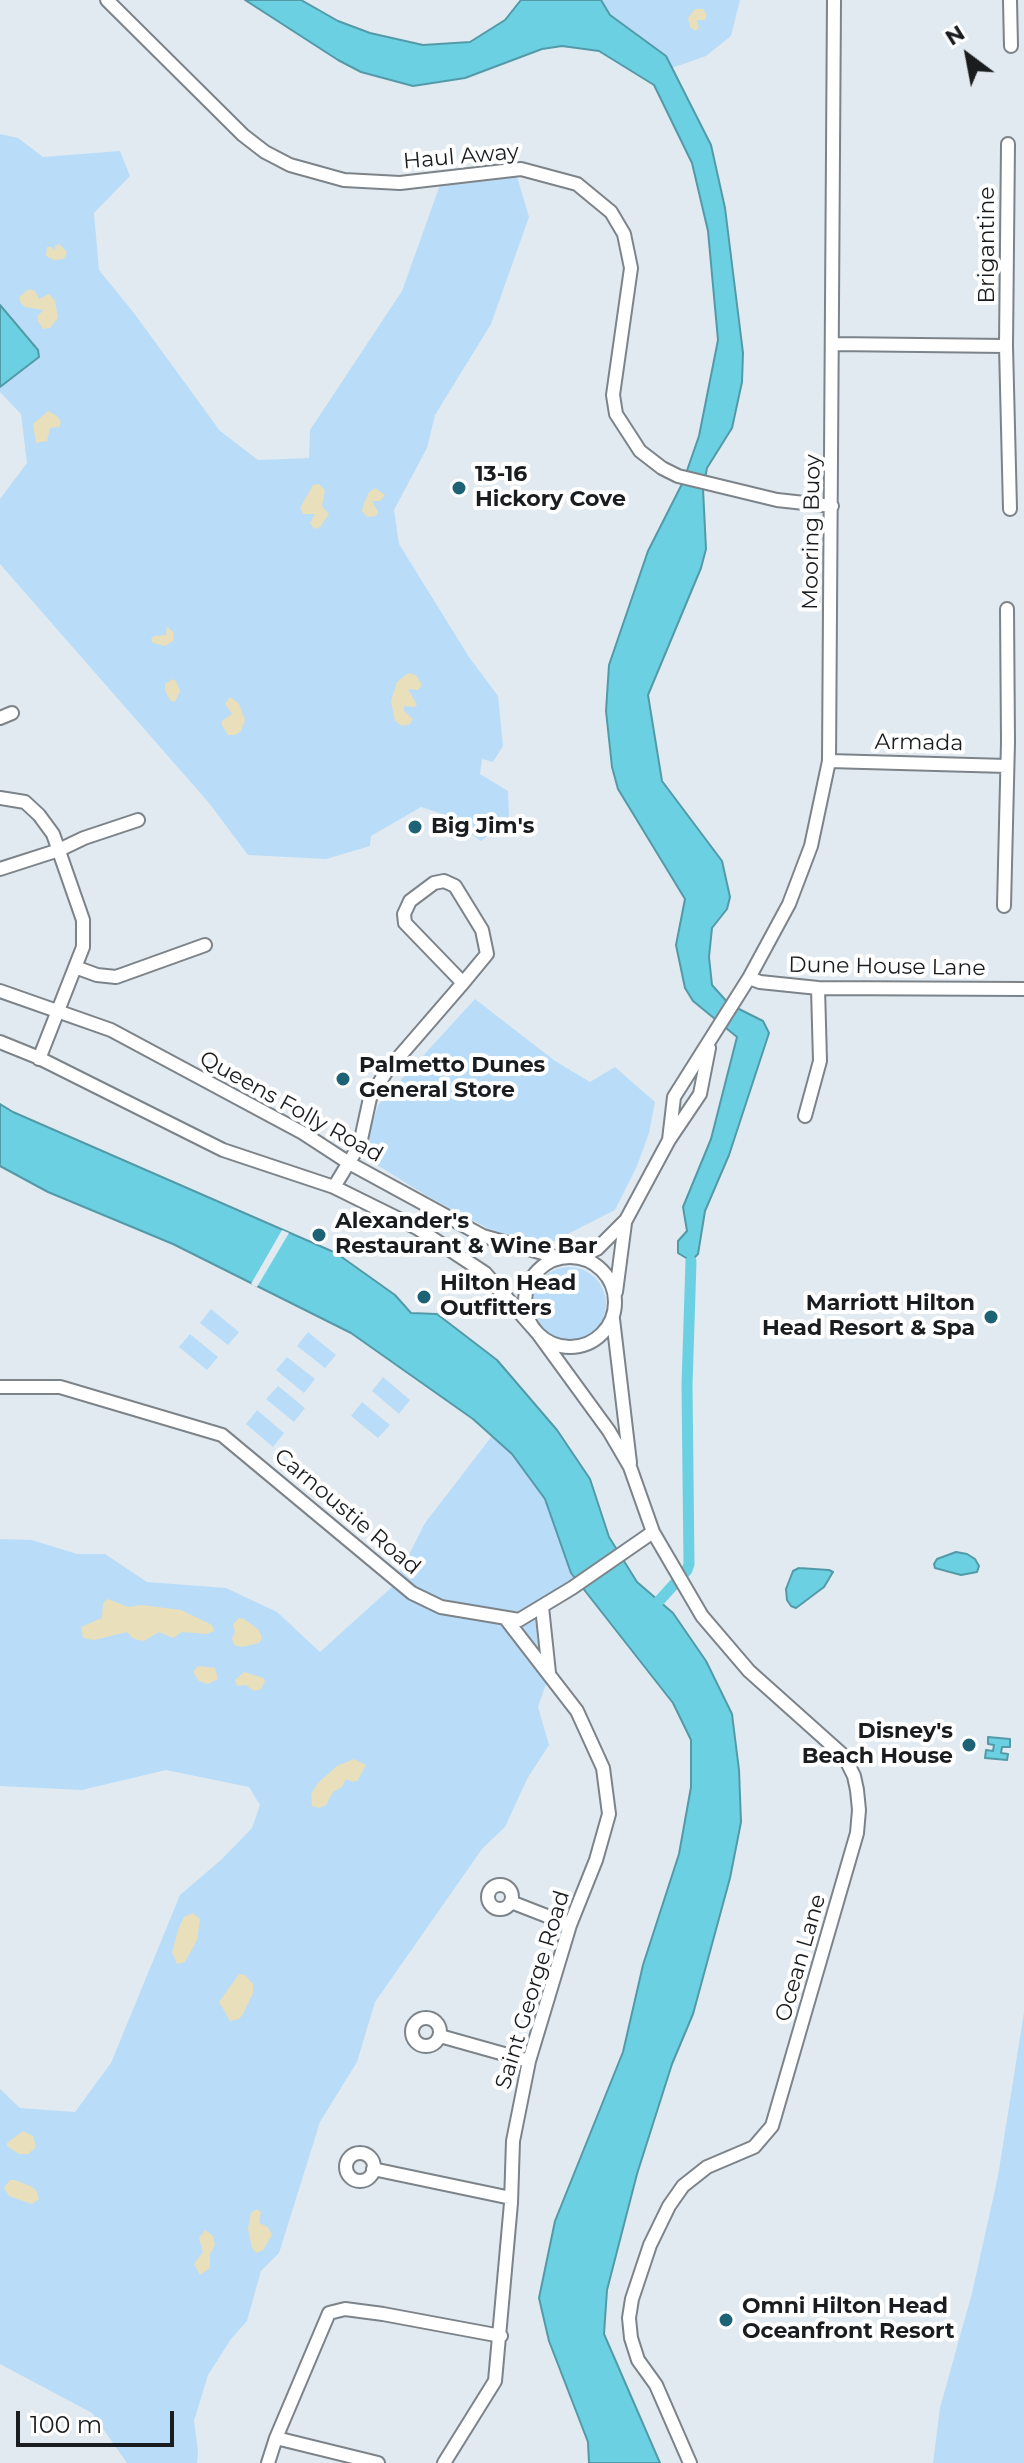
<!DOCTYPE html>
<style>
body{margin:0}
#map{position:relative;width:1024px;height:2463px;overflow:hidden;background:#e1eaf0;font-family:Montserrat,sans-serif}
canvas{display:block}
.north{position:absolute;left:928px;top:16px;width:80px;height:80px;-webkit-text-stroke:6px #fff;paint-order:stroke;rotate:328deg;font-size:22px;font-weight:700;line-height:32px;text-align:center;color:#1a1d1f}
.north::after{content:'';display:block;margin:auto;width:28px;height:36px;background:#1a1d1f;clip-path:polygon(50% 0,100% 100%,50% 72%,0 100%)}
.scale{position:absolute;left:16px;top:2411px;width:158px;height:36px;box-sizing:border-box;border:4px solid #1a1d1f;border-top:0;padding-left:10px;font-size:24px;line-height:28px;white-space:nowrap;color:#1a1d1f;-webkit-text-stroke:6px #fff;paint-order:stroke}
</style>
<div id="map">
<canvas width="1024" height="2463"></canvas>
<div class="north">N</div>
<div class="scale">100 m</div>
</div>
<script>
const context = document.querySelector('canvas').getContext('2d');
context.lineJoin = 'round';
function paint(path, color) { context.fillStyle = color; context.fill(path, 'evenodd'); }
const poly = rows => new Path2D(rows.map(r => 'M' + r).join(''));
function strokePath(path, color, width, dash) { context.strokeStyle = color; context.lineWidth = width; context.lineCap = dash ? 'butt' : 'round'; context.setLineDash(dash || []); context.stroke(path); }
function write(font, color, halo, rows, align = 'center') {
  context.font = font + ' Montserrat,sans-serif'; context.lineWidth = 8; context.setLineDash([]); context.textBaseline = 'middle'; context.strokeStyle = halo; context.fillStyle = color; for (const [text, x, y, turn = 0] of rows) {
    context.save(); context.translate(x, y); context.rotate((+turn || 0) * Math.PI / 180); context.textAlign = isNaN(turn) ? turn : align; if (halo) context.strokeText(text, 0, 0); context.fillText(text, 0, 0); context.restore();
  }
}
paint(poly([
 [601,0,740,0,731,36,706,56,672,68,666,56,610,15],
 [0,134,18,138,43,157,120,151,130,176,94,213,99,270,134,313,220,431,258,460,309,458,310,430,402,291,440,185,516,173,529,217,491,324,435,415,427,448,394,510,399,544,469,657,498,696,503,746,493,762,482,759,480,774,508,791,509,819,481,841,445,815,421,807,371,836,370,846,326,859,248,855,209,803,0,564,0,499,27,463,21,414,0,392,0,387,39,357,38,350,0,305],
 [475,999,555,1061,590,1082,615,1067,655,1102,649,1133,637,1166,615,1210,554,1241,538,1244,489,1229,427,1196,369,1160,366,1143,378,1105],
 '532 1304a37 37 0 1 1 74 0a37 37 0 1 1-74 0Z',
 [211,1309,239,1332,228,1345,200,1323],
 [308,1332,336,1355,325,1368,297,1346],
 [190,1334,218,1357,207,1370,179,1347],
 [287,1357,315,1379,304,1393,276,1370],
 [383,1377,410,1400,399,1414,372,1391],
 [278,1386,305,1408,294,1422,266,1399],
 [362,1402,390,1425,378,1438,351,1416],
 [257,1410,284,1433,273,1447,246,1424],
 [492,1436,512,1454,545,1498,574,1577,548,1595,549,1638,554,1661,538,1707,549,1745,527,1779,505,1827,482,1849,375,2002,357,2062,320,2122,279,2253,261,2271,247,2321,231,2339,208,2375,194,2421,198,2451,197,2463,127,2463,92,2413,0,2364,0,2089,20,2108,75,2112,111,2063,180,1895,222,1859,252,1828,260,1805,249,1787,166,1770,82,1790,0,1786,0,1539,32,1540,77,1554,105,1554,147,1582,226,1588,277,1612,320,1652,393,1586,425,1523],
 [1024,2012,1024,2463,933,2463,940,2408,972,2293,998,2176]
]), '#b9ddf9');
paint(poly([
 [695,9,703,9,707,15,705,20,697,20,699,28,695,31,690,27,688,18],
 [59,244,67,252,64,259,54,260,46,256,47,247,52,247,55,251,55,246],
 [29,289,35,291,39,299,49,294,55,301,58,318,50,328,43,329,38,321,37,317,43,310,25,307,20,302,20,296],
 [48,411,57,416,61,422,59,427,50,428,47,441,36,443,33,424],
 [319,484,325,490,322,506,329,514,320,527,314,529,310,523,315,514,303,514,300,508,313,485],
 [375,488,385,495,380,501,372,501,378,512,376,516,367,517,362,511,363,506,369,492],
 [167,626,174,633,173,641,165,646,153,643,151,639,154,636,166,635],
 [408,673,416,675,422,685,418,690,408,689,417,705,414,707,404,706,404,711,413,719,410,724,402,726,395,721,391,701,397,682],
 [173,679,176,681,180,691,175,702,170,700,165,690,165,684],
 [230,697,239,704,245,720,241,731,235,735,228,735,222,725,222,721,232,714,225,704],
 [108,1599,128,1607,142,1605,181,1610,212,1625,214,1631,207,1634,182,1632,173,1638,159,1632,144,1641,134,1639,127,1632,94,1640,83,1638,81,1627,102,1618,103,1603],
 [239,1618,244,1619,259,1630,262,1638,259,1643,242,1647,234,1645,232,1638,235,1632,233,1624],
 [198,1666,215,1668,218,1679,208,1684,199,1681,193,1672],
 [244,1672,263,1678,265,1681,261,1689,254,1691,246,1685,237,1686,235,1680],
 [354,1759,366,1765,358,1780,353,1782,346,1779,342,1787,333,1792,326,1805,319,1808,312,1806,311,1794,318,1783,337,1766],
 [193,1913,200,1919,197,1940,185,1962,177,1964,172,1952,179,1927,184,1917],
 [239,1974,245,1975,253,1984,253,1993,243,2014,239,2019,230,2021,219,2002],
 [23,2131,33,2136,36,2147,28,2154,19,2154,7,2146,7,2143],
 [10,2180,15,2180,30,2186,36,2190,39,2199,32,2204,9,2196,4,2188],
 [257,2209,261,2212,259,2223,268,2227,272,2235,263,2250,256,2253,252,2248,248,2229,251,2213],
 [205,2230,213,2236,215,2245,210,2254,210,2268,200,2275,194,2264,203,2252,199,2238]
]), '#e9dfba');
const water = poly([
 [245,0,301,0,338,21,370,33,423,45,470,42,505,20,521,0,601,0,610,15,666,56,711,145,725,208,743,353,742,382,732,428,707,468,703,489,706,549,701,568,648,695,662,781,722,861,730,897,727,909,712,928,709,957,712,985,729,1004,763,1021,769,1033,729,1155,705,1211,698,1254,691,1261,678,1253,678,1241,687,1231,683,1207,711,1139,737,1037,693,1001,685,988,676,945,685,899,618,789,612,767,606,711,609,665,648,551,683,482,699,436,718,340,708,231,692,163,654,85,599,51,562,46,542,49,465,78,413,86,361,72,338,60,245,0],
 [0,305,38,350,39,357,0,387,0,305],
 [0,1104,13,1112,336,1253,395,1295,411,1313,437,1314,497,1360,557,1430,590,1479,609,1537,637,1582,673,1613,706,1661,732,1714,739,1770,741,1822,730,1878,693,2014,672,2064,637,2174,607,2290,604,2334,660,2463,589,2463,588,2442,549,2341,539,2298,555,2221,623,2052,643,1965,679,1854,691,1787,691,1740,673,1703,571,1573,545,1499,512,1454,473,1419,351,1333,173,1244,48,1192,0,1166,0,1104],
 [956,1552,967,1554,975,1559,979,1566,977,1572,961,1575,935,1568,934,1564,937,1559,956,1552],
 [799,1568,829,1570,833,1572,824,1587,796,1608,791,1606,787,1600,786,1589,793,1571,799,1568],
 [988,1737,1010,1739,1010,1747,1002,1747,1001,1753,1008,1754,1007,1760,985,1758,986,1750,993,1751,994,1745,988,1744,988,1737]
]);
paint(water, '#6bd0e2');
strokePath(water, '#539aa8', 2);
paint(poly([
 [282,1230,289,1233,257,1287,254,1286,251,1284]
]), '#e1eaf0');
strokePath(poly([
 [659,1601,687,1570,689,1564,687,1385,691,1261]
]), '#6bd0e2', 11);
const street = poly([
 [107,0,243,135,265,152,290,165,344,180,400,183,521,169,577,184,611,212,624,234,631,268,613,395,616,414,640,451,662,468,678,476,777,500,832,506],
 [1010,0,1011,46],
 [1008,144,1006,346,1010,509],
 [833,344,1006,346],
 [0,718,12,713],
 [829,761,1007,766],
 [0,798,25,802,39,815,53,834,83,920,83,947,39,1059],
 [0,869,59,850,84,838,138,820],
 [1004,906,1008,742,1007,609],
 [75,967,97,975,116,977,205,945],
 [749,978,760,982,818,988,1024,989],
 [0,991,111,1030,303,1133,349,1163,483,1236,560,1258],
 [0,1042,37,1057,223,1150,334,1187,417,1228,485,1273,533,1328],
 [805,1116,820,1061,818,988],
 [669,1140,674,1097,749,978,789,904,811,846,829,761,834,0],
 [334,1187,360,1144,370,1098,386,1072,463,983,487,954,482,930,455,886,444,881,434,883,410,901,404,914,405,923,463,983],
 '525 1302a45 45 0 1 1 90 0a45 45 0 1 1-90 0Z',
 [578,1257,597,1249,626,1220,669,1140,700,1094,709,1048],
 [616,1292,625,1223],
 [613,1319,630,1463],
 [539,1335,609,1431,630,1467,653,1532,702,1616,749,1671,844,1756,854,1776,857,1790,859,1810,857,1833,772,2126,754,2147,707,2167,683,2186,669,2206,650,2245,632,2299,629,2318,631,2338,638,2360,656,2385,690,2463],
 [0,1387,60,1387,222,1435,412,1593,441,1607,519,1620,572,1588,653,1532],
 [542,1607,549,1673],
 '488 1897a12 12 0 1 1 24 0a12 12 0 1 1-24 0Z',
 [511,1902,570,1925],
 '412 2032a14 14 0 1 1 28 0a14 14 0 1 1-28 0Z',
 [440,2036,529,2061],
 '346 2167a14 14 0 1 1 28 0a14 14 0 1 1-28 0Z',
 [373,2169,511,2198],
 [276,2438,378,2463],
 [268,2463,276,2438,329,2313,345,2309,383,2314,501,2336],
 [444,2463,495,2381,511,2203,513,2141,529,2061,570,1925,596,1860,609,1814,603,1768,577,1711,506,1619]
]);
strokePath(street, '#7c8389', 16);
strokePath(street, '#fff', 12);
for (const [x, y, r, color] of [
 [459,488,8,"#1e6375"],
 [415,827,8,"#1e6375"],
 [343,1079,8,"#1e6375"],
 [319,1235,8,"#1e6375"],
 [424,1297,8,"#1e6375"],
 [991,1317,8,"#1e6375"],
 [969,1745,8,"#1e6375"],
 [726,2320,8,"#1e6375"]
]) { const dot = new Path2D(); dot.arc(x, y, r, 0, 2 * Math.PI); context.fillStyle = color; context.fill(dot); strokePath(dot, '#fff', 3); }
write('22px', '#1a1d1f', '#fff', [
 ["Haul Away",461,157,-5],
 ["Brigantine",988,245,-90],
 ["Mooring Buoy",812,532,-89],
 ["Armada",919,743,1],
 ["Dune House Lane",887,967,1],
 ["Queens Folly Road",291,1107,29],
 ["Carnoustie Road",347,1512,40],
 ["Ocean Lane",801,1958,-74],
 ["Saint George Road",533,1990,-73]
]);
write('bold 22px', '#1a1d1f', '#fff', [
 ["13-16",475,475],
 ["Hickory Cove",475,500],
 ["Big Jim's",431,827],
 ["Palmetto Dunes",359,1066],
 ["General Store",359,1091],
 ["Alexander's",335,1222],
 ["Restaurant & Wine Bar",335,1247],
 ["Hilton Head",440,1284],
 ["Outfitters",440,1309],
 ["Marriott Hilton",975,1304,"right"],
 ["Head Resort & Spa",975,1329,"right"],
 ["Disney's",953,1732,"right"],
 ["Beach House",953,1757,"right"],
 ["Omni Hilton Head",742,2307],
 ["Oceanfront Resort",742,2332]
], 'left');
</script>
